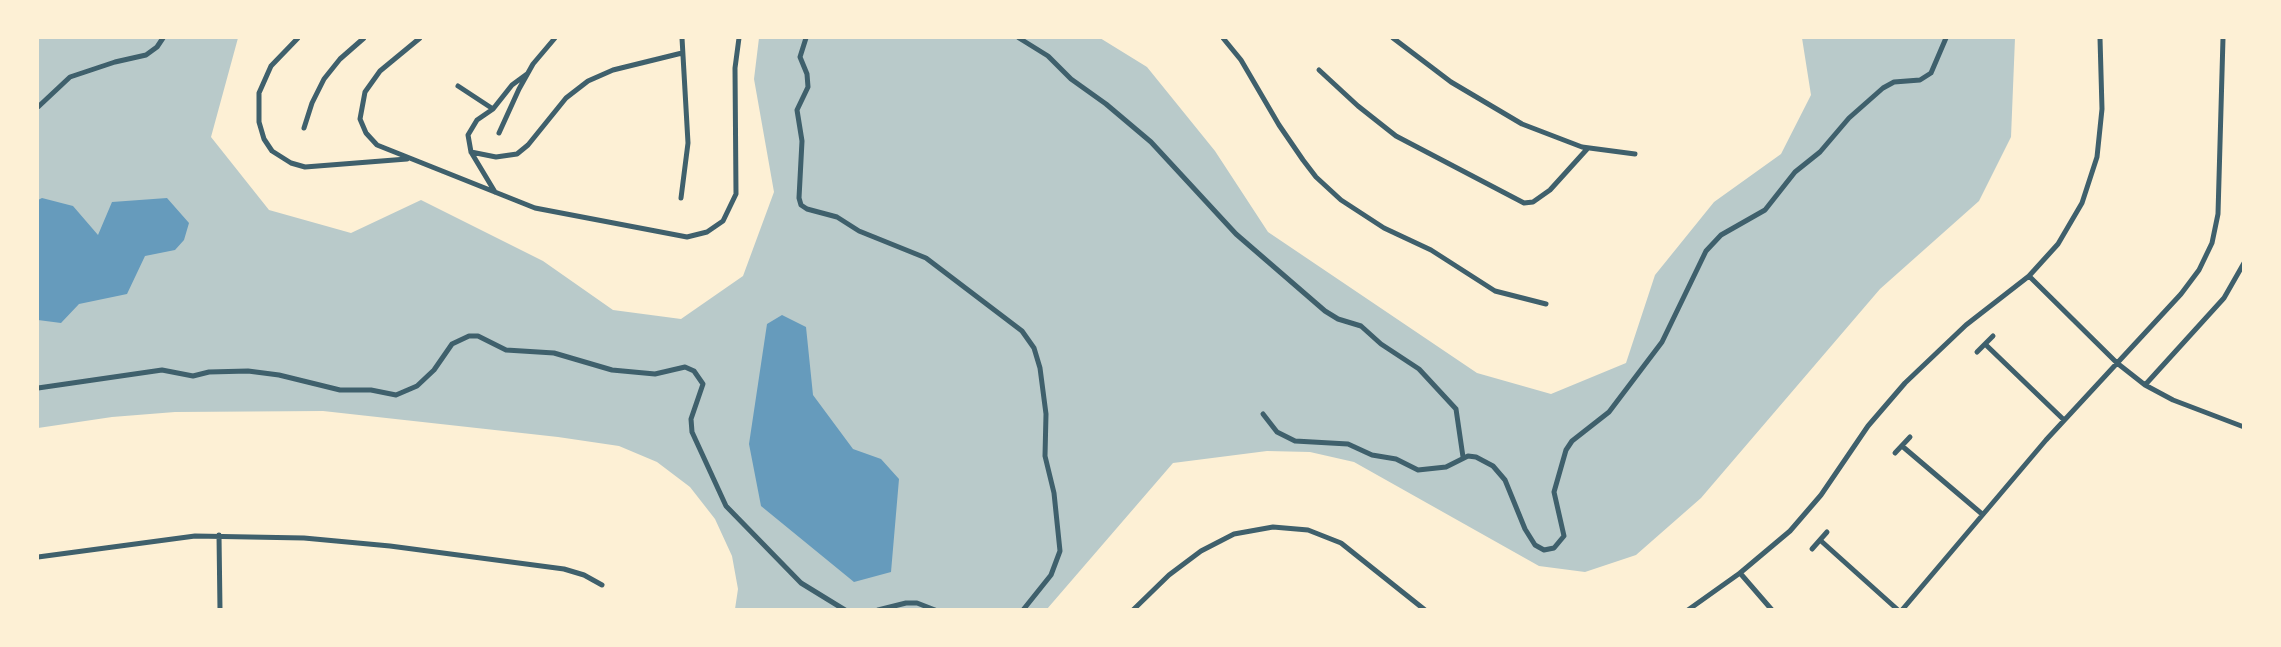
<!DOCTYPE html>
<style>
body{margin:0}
#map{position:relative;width:2281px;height:647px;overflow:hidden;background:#fdf0d5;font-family:"Exo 2",sans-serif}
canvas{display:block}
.frame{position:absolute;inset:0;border:39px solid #fdf0d5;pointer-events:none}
</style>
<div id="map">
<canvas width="2281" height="647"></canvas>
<div class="frame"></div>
</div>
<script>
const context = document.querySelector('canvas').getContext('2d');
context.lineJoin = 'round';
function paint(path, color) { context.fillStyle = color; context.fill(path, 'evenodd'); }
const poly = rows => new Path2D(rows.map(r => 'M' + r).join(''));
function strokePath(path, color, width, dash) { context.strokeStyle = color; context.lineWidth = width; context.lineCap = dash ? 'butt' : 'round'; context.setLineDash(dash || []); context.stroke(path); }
paint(poly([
 [38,38,238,38,211,137,269,210,351,233,421,200,543,261,613,310,681,319,743,276,774,192,754,79,759,38,1100,38,1147,67,1215,151,1268,232,1477,373,1551,394,1626,363,1655,275,1714,202,1781,154,1811,95,1802,38,2015,38,2011,137,1979,201,1880,289,1701,498,1636,555,1585,572,1539,566,1354,462,1310,452,1267,451,1173,463,1047,609,735,609,738,589,732,556,715,519,690,487,657,462,619,446,558,437,323,411,175,412,112,417,38,428]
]), '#b9caca');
paint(poly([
 [42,198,73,206,98,235,112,202,167,198,189,223,184,240,175,250,145,256,127,294,79,304,61,323,38,320,38,200],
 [782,315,806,327,813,395,853,449,881,459,899,479,891,572,854,582,761,506,749,444,767,324]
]), '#669bbc');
strokePath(poly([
 [298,38,271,66,259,93,259,122,264,139,272,151,291,163,305,167,407,159],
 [420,38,380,71,365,92,360,119,366,133,377,145,535,208,687,237,707,232,723,221,736,194,735,68,739,38],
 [806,38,800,57,807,74,808,87,797,110,802,141,799,198,801,205,807,209,837,217,859,231,926,258,1022,331,1034,348,1040,368,1046,414,1045,456,1054,493,1060,551,1051,575,1023,610],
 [1019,38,1048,56,1071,79,1106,104,1151,142,1236,234,1325,311,1338,319,1361,326,1381,344,1419,369,1456,409,1463,457],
 [1223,38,1241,60,1279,125,1303,160,1316,177,1341,200,1384,228,1431,250,1495,291,1546,304],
 [1393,38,1451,82,1522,124,1582,147,1635,154],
 [1319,70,1358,106,1396,136,1524,203,1533,202,1550,190,1588,148],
 [458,86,493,109],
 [38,107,70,77,115,62,146,55,157,47,163,38],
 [304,128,312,103,324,79,340,59,364,38],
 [499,133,519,89,533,64,555,38],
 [471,152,496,157,517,154,528,145,566,98,588,81,613,70,682,53],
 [495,192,471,152,468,135,477,120,493,109,512,85,527,74],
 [681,198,688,143,682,38],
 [2029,276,2117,363,2145,385,2173,400,2244,427],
 [1985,344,2064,420],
 [1977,352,1993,336],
 [2145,385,2224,298,2244,263],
 [38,388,162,370,193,376,209,372,248,371,279,375,340,390,371,390,396,395,417,386,434,370,452,344,469,336,478,336,506,350,554,353,612,370,655,374,685,367,694,371,703,384,691,419,692,432,726,506,801,583,845,610],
 [1263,414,1277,432,1295,441,1348,444,1372,455,1396,459,1418,470,1446,467,1468,456,1476,457,1493,466,1505,480,1525,529,1535,545,1544,550,1554,548,1564,536,1554,492,1566,450,1572,441,1609,412,1662,342,1706,251,1721,235,1765,210,1795,172,1820,152,1849,118,1883,88,1894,82,1920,80,1931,73,1946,38],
 [1902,446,1982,514],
 [1895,453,1910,437],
 [219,535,220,610],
 [1820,540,1898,610],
 [1812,549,1827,532],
 [38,557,195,536,304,538,390,546,564,569,584,575,602,585],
 [1740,573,1772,610],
 [878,610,906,603,917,603,935,610],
 [1133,610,1169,575,1201,551,1234,534,1273,527,1308,530,1341,543,1425,610],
 [1688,610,1740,573,1790,531,1821,495,1868,426,1905,383,1966,325,2029,276,2058,244,2082,203,2097,157,2102,109,2100,38],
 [1902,610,2046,440,2181,294,2199,270,2212,243,2218,214,2223,38]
]), '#3f606c', 5);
</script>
